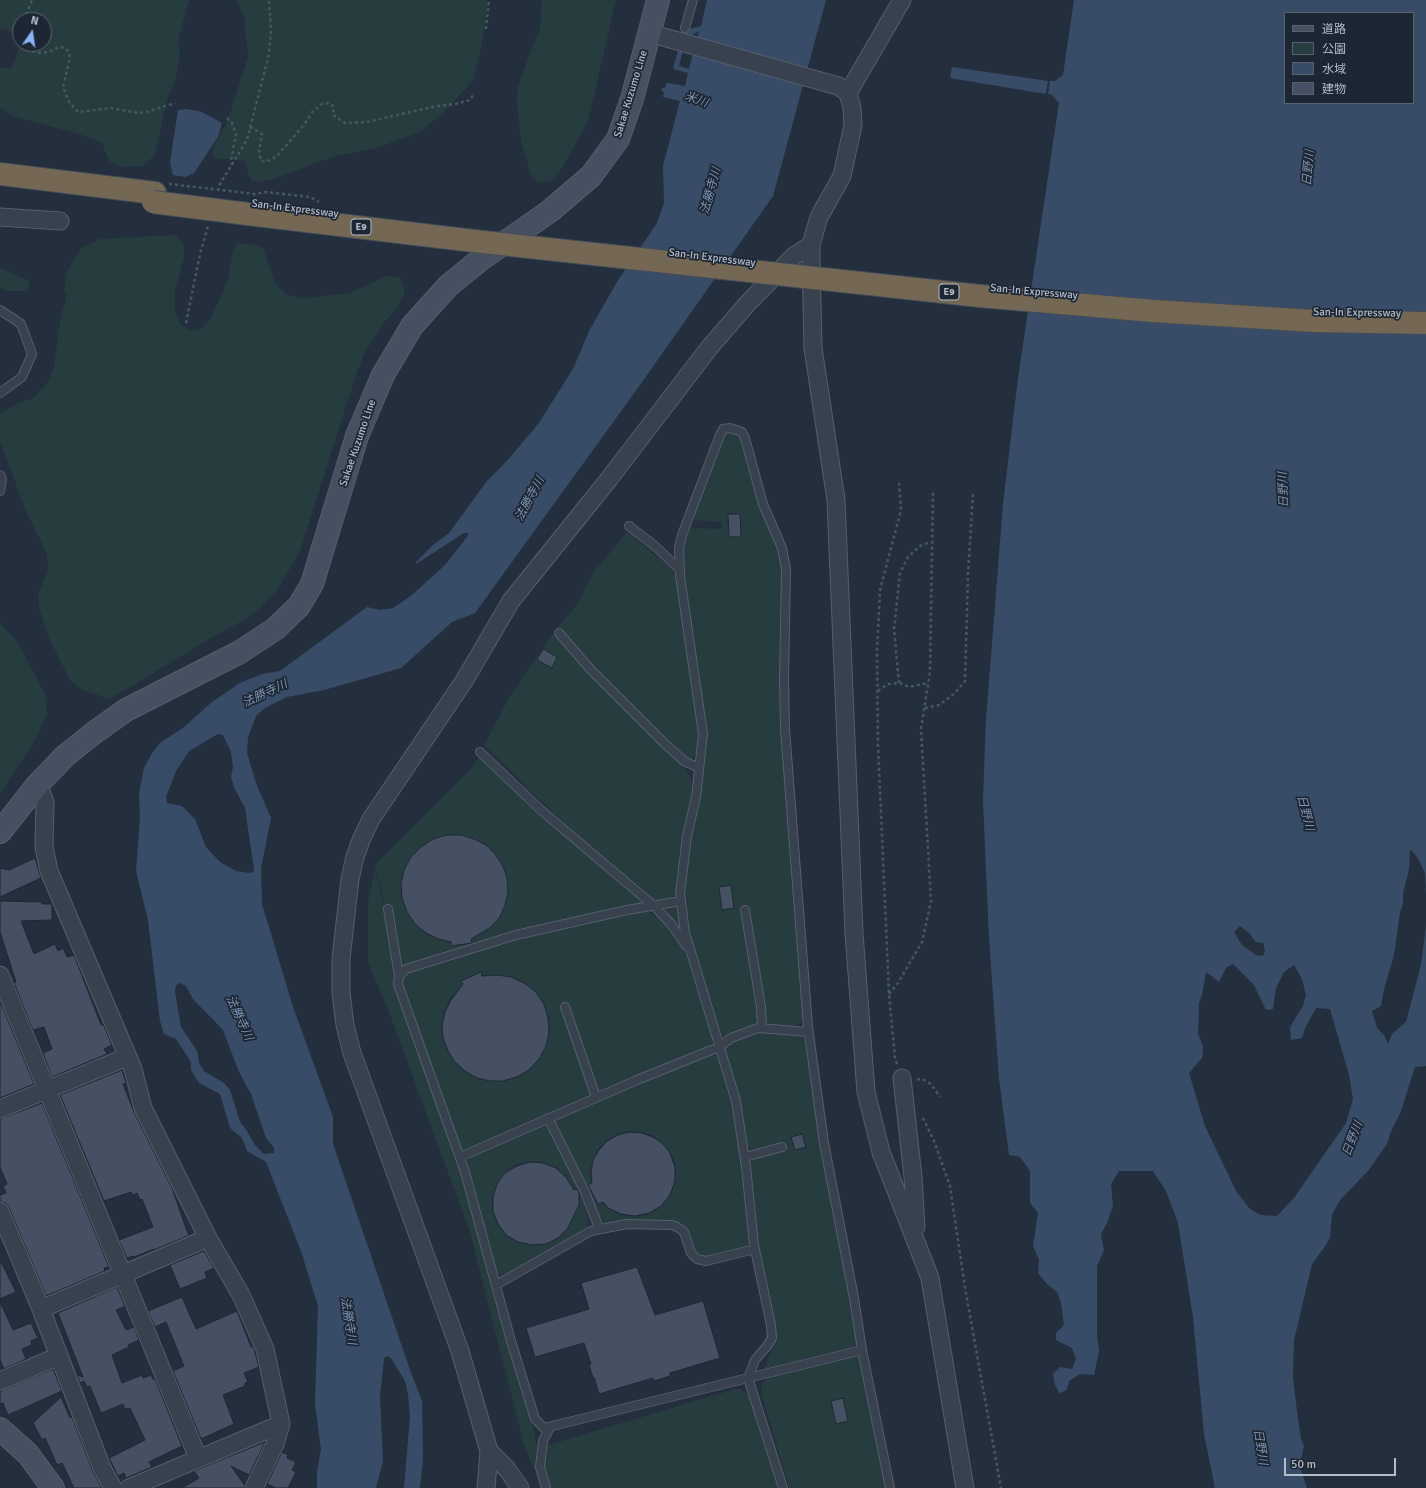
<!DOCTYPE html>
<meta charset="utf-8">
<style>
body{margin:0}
#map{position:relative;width:1426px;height:1488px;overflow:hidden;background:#242f3e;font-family:Signika,"Noto Sans JP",sans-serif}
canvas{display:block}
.legend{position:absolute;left:1284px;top:12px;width:130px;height:92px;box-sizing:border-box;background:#1d2633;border:1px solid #59626f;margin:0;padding:5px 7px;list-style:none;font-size:12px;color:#b4bcc9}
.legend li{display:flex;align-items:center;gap:8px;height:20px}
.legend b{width:20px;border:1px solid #59626f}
.north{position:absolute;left:12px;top:12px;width:40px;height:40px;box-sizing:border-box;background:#1d2633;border:1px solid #59626f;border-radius:50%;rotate:13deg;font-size:11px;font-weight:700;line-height:16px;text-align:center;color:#b4bcc9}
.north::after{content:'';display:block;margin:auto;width:14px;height:18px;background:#8ab4f8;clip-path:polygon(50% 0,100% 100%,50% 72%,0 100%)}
.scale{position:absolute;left:1284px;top:1458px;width:112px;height:18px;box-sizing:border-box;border:2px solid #b4bcc9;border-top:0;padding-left:5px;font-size:12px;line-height:14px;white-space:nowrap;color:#b4bcc9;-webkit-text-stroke:3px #1d2633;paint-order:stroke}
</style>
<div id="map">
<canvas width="1426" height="1488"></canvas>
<ul class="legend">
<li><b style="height:5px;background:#465061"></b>道路</li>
<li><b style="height:11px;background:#263c3f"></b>公園</li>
<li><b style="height:11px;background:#394c67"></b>水域</li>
<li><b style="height:11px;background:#455162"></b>建物</li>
</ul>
<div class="north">N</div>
<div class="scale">50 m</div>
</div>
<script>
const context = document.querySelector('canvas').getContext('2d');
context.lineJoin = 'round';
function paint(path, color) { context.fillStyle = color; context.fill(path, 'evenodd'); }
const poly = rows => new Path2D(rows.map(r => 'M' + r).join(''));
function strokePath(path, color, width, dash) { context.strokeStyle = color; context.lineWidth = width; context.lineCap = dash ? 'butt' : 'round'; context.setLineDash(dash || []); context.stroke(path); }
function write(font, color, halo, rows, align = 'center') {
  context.font = font + ' Signika,"Noto Sans JP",sans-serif'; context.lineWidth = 3.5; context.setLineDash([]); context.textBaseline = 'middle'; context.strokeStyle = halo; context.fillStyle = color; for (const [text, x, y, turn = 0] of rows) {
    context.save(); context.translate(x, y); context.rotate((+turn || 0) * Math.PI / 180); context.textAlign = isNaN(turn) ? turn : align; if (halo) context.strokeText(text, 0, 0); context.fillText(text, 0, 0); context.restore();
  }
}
paint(poly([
 [0,0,189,0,178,41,180,54,176,78,167,99,155,155,143,166,121,167,109,161,102,143,82,135,12,116,0,107,0,67,9,69,13,66,20,44,44,44,44,20,20,20,20,39,17,34,11,31,0,28],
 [236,0,488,0,485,29,474,79,445,111,420,132,376,148,332,157,270,180,259,182,252,181,249,176,246,162,238,159,217,159,212,154,214,146,227,123,248,57,244,15],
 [542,0,616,0,588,122,559,173,550,181,539,182,532,177,521,142,517,102,518,85,540,28],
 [175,235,184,244,184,258,175,290,175,311,180,324,192,331,200,330,209,321,228,281,233,250,238,243,251,244,263,248,275,284,286,294,301,299,350,293,387,276,400,277,405,292,398,307,386,320,365,352,357,372,300,551,278,589,261,607,244,620,209,639,110,699,82,690,70,680,47,634,40,611,38,599,39,592,48,571,47,554,25,509,0,441,0,414,17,404,33,398,48,382,54,367,60,321,65,303,66,295,64,290,67,271,81,248,100,239],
 [0,268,27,280,30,284,26,291,8,291,0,288],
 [727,431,736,434,743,442,761,506,780,554,783,575,781,641,804,1018,802,1022,795,1027,766,1025,758,1009,757,1023,753,1026,726,1037,719,1035,688,928,684,905,683,874,704,753,682,552,687,531,690,528,722,529,722,522,702,521,696,520,693,514,722,438],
 [627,532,664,562,678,578,699,728,697,754,692,759,687,759,679,754,585,661,556,629,576,606,593,573],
 [0,623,17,641,45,694,47,714,37,737,0,794],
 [553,633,588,672,682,764,691,779,692,800,677,874,676,894,672,897,654,902,548,808,484,745,509,698],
 [479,756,643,904,401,968,375,865,473,767],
 [375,868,385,910,394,964,454,1150,479,1235,492,1293,533,1428,537,1446,538,1469,544,1488,541,1488,523,1441,470,1232,389,1012,368,962,368,902],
 [670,906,675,907,679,912,682,932,658,908],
 [648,911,671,928,688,958,713,1039,710,1047,601,1091,596,1089,590,1092,589,1098,468,1150,461,1149,459,1147,401,984,406,973,517,937],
 [481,973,483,976,504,975,524,983,536,992,544,1004,549,1018,549,1032,546,1046,539,1059,530,1070,517,1077,503,1081,490,1081,477,1078,464,1071,455,1062,447,1051,443,1038,442,1025,445,1011,450,999,459,989],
 [756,1032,801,1035,808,1044,817,1123,858,1339,855,1346,851,1348,806,1358,766,1370,764,1370,776,1339,776,1331,759,1253,749,1162,760,1157,785,1150,784,1142,754,1150,751,1150,747,1146,725,1050,726,1046,734,1039],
 [706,1054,716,1056,720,1060,732,1101,742,1160,750,1240,748,1246,744,1249,705,1258,696,1255,686,1229,602,1223,586,1184,554,1124,557,1118],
 [630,1131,642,1132,654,1136,663,1144,671,1153,676,1166,675,1181,671,1195,661,1206,649,1214,634,1217,620,1215,607,1208,602,1202,598,1204,589,1185,592,1184,590,1173,593,1160,598,1149,607,1140,617,1134],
 [542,1125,548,1127,551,1132,580,1187,588,1218,587,1226,585,1231,513,1271,505,1274,500,1274,495,1272,467,1167,467,1163,472,1154],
 [530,1161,543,1162,556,1167,566,1176,574,1190,577,1189,579,1193,579,1209,576,1209,568,1228,558,1238,546,1244,532,1245,518,1242,506,1235,497,1224,493,1211,492,1197,497,1184,505,1173,516,1165],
 [854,1355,860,1358,887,1488,789,1488,762,1395,761,1385,767,1379],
 [735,1389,742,1389,749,1395,778,1488,547,1488,542,1473,545,1446]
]), '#263c3f');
paint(poly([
 [707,0,826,0,773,196,640,385,475,613,452,622,401,668,324,690,287,697,265,708,256,716,248,737,247,753,256,783,271,818,261,868,262,904,293,1007,333,1117,333,1144,411,1373,422,1401,423,1459,420,1488,404,1488,410,1416,408,1394,405,1381,391,1358,387,1356,384,1358,380,1396,383,1461,376,1488,317,1488,317,1471,321,1449,315,1404,318,1306,301,1251,266,1162,247,1151,242,1138,230,1128,220,1094,199,1083,191,1070,191,1062,176,1039,164,1034,160,1021,148,920,136,871,140,818,139,793,144,768,152,753,160,743,184,727,212,702,240,683,262,674,280,671,367,607,380,610,393,608,412,595,445,565,467,537,468,533,464,533,416,564,416,562,433,545,449,533,487,481,506,462,539,423,574,367,589,331,617,282,657,223,664,203,663,166,680,101,663,97,664,92,662,91,662,88,665,88,667,83,685,86,688,73,673,69,682,35,689,29,701,26],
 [699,31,689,69,679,66,686,38],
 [218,734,223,735,231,752,233,767,231,777,234,787,245,808,254,869,253,872,249,873,236,871,220,862,206,847,195,819,182,806,167,803,166,797,176,771,189,751],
 [181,983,186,986,193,999,223,1030,239,1072,251,1094,266,1138,274,1148,274,1153,264,1154,255,1145,245,1128,240,1122,230,1090,224,1083,204,1071,199,1063,197,1051,181,1027,175,992,176,985],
 [1074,0,1426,0,1426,896,1425,874,1418,858,1410,849,1409,869,1403,894,1403,904,1400,912,1394,955,1384,989,1381,1006,1372,1011,1377,1028,1384,1035,1388,1044,1392,1034,1406,1022,1421,965,1426,926,1426,1066,1415,1067,1401,1111,1390,1134,1387,1144,1368,1171,1340,1200,1332,1215,1330,1237,1326,1245,1312,1264,1294,1340,1293,1376,1296,1404,1301,1439,1304,1446,1301,1459,1301,1470,1307,1488,1215,1488,1204,1434,1193,1317,1178,1223,1166,1191,1153,1171,1119,1171,1111,1184,1113,1206,1107,1223,1101,1234,1104,1250,1097,1266,1097,1335,1099,1351,1094,1375,1080,1374,1069,1381,1067,1389,1060,1394,1055,1385,1053,1374,1060,1367,1072,1369,1076,1359,1072,1348,1056,1340,1056,1333,1064,1325,1061,1303,1057,1292,1047,1284,1038,1273,1039,1260,1033,1246,1038,1213,1030,1203,1030,1171,1020,1157,1009,1155,999,1079,989,938,983,800,986,720,1003,504,1018,378,1059,103,1052,95,1048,94,1050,81,1055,81,1063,75],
 [1285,13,1413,13,1413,103,1285,103],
 [1240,926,1248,932,1256,942,1263,943,1265,950,1263,956,1256,955,1242,945,1234,932],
 [1233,964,1254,985,1266,1010,1273,1009,1276,988,1284,972,1294,965,1302,979,1306,995,1303,1006,1290,1027,1291,1040,1302,1038,1305,1028,1316,1008,1330,1009,1349,1075,1353,1099,1346,1123,1294,1198,1277,1216,1260,1215,1249,1208,1236,1191,1205,1126,1189,1073,1202,1058,1203,1046,1198,1034,1199,1003,1202,995,1206,972,1219,982,1226,968],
 [952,67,1048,81,1046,94,950,78],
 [187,109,202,112,222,123,218,137,194,173,185,177,173,175,170,163,178,110]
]), '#394c67');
const building = poly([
 [728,514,740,514,741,537,729,537,728,514],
 [543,649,557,657,552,668,537,660,543,649],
 [447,835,461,835,474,839,486,845,495,854,503,866,507,878,508,892,505,905,500,917,491,927,471,939,472,943,451,946,451,942,439,939,426,933,415,924,407,912,402,898,401,884,404,870,411,857,421,847,433,839,447,835],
 [35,858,41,878,0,897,0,868,9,870,35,858],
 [731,885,734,908,722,910,719,887,731,885],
 [0,901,42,902,42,904,52,904,52,920,21,921,34,954,55,944,58,951,63,948,67,957,74,955,101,1025,103,1024,112,1045,104,1049,107,1054,52,1077,43,1053,52,1049,44,1027,33,1030,14,983,16,982,0,932,0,901],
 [481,972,482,976,497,975,511,977,524,983,536,992,544,1004,548,1018,549,1032,546,1046,539,1059,529,1070,517,1077,503,1081,490,1081,477,1078,465,1071,455,1062,448,1051,443,1038,442,1025,445,1012,451,1000,463,984,461,981,481,972],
 [0,1001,34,1084,0,1098,0,1001],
 [122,1070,126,1083,123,1084,134,1112,172,1188,188,1234,192,1234,154,1250,154,1249,134,1257,133,1256,127,1258,119,1240,153,1227,142,1199,140,1200,137,1193,133,1195,131,1192,104,1201,60,1095,122,1070],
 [42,1103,109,1267,104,1268,105,1271,46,1296,9,1207,6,1203,0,1201,0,1195,6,1193,3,1186,7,1184,0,1167,0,1119,42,1103],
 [629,1132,642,1133,653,1137,663,1144,670,1153,675,1167,675,1181,670,1195,661,1206,649,1213,635,1216,621,1214,608,1208,603,1202,598,1204,588,1185,592,1183,591,1172,593,1160,599,1150,607,1141,618,1135,629,1132],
 [802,1134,806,1147,795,1150,791,1137,802,1134],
 [530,1162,543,1163,556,1168,566,1177,574,1190,577,1189,579,1193,579,1205,568,1228,558,1238,546,1244,532,1245,518,1242,506,1235,498,1224,493,1211,493,1197,497,1184,505,1173,517,1166,530,1162],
 [204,1251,214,1268,205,1272,207,1278,180,1289,170,1265,204,1251],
 [0,1260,16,1292,0,1299,0,1260],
 [637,1267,655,1315,703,1301,720,1358,670,1373,670,1376,654,1381,653,1378,599,1394,594,1377,593,1378,589,1365,591,1364,584,1343,535,1357,526,1328,589,1309,581,1283,637,1267],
 [117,1287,125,1306,116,1310,126,1330,134,1327,139,1340,128,1345,129,1347,112,1355,122,1383,142,1375,143,1378,151,1375,153,1379,155,1379,182,1446,149,1462,152,1467,126,1478,124,1473,118,1476,109,1458,145,1440,130,1408,125,1409,123,1404,101,1413,90,1386,87,1387,84,1381,80,1383,77,1375,83,1377,58,1313,117,1287],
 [182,1297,196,1329,237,1311,251,1347,253,1346,255,1352,259,1367,244,1373,248,1382,245,1383,245,1386,223,1395,234,1424,201,1439,173,1371,184,1366,166,1322,155,1327,148,1311,182,1297],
 [0,1302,13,1330,31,1323,38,1338,31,1341,32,1345,22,1349,26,1359,4,1369,0,1360,0,1302],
 [53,1369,62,1391,8,1415,3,1403,0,1404,0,1391,53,1369],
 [61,1397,70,1418,72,1417,93,1472,102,1488,74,1488,62,1463,57,1465,45,1438,42,1440,33,1423,61,1397],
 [843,1398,848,1421,836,1424,831,1401,843,1398],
 [265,1442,249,1475,231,1466,245,1486,244,1488,182,1488,199,1478,194,1471,265,1442],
 [282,1452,288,1455,287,1458,296,1462,292,1470,296,1472,288,1488,276,1488,267,1484,282,1452]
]);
paint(building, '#455162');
strokePath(building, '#1f2835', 1);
const lane = poly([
 [685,28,693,0],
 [0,310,21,324,32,354,22,377,0,393],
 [0,475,2,479,0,491],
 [629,526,656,547,680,570],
 [559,633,590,669,664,743,684,761,699,768],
 [480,752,542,811,654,906,671,924,687,947],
 [681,901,627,910,516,935,406,969,399,976,398,984,415,1032,465,1172,511,1341,535,1419,544,1428,748,1378,862,1350,854,1298,824,1143,808,1027,785,729,784,679,786,569,782,548,763,504,745,438,742,432,730,428,723,429,720,435,682,535,679,548,680,576,703,734,696,797,687,836,680,894,685,933,691,952,736,1101,746,1167,754,1245,771,1325,772,1338,767,1346,755,1360,748,1378,783,1488],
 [388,909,399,976],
 [745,910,761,1007,762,1028],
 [565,1007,596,1097],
 [548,1118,585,1192,599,1228],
 [460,1157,637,1080,719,1047,731,1038,758,1028,809,1032],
 [745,1157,782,1147],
 [496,1285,591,1231,627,1224,672,1225,677,1227,684,1232,691,1253,697,1259,706,1261,755,1249],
 [862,1350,890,1488],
 [546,1488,540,1467,543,1441,550,1427]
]);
const street = poly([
 [649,33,838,86,848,93,852,108,853,125,842,176,819,217,811,245,811,257,813,348,836,500,854,933,866,1092,881,1152,930,1278,965,1488],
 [848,93,902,0],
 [0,217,60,221],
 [38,784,45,802,44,847,49,871,133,1069,143,1108,208,1238,241,1295,265,1349,281,1424,275,1444,254,1488],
 [0,975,198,1458],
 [902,1078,913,1177,916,1227],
 [0,1109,127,1057],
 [0,1211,41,1309,102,1468,113,1488],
 [41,1309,208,1238],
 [0,1381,59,1356],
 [489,1451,507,1469,520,1488],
 [129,1488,281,1424],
 [486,1488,489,1451,460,1351,352,1053,345,1025,341,993,341,959,350,879,355,857,361,840,371,819,464,681,511,601,609,479,709,348,748,303,794,256,811,245]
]);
const secondary = poly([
 [0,832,38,784,65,756,95,732,126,710,240,652,275,629,299,606,312,584,357,436,383,375,412,326,448,286,480,260,550,211,591,176,618,139,632,99,658,0],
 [0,1429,28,1454,53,1488]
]);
const highway = poly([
 [0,174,155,193],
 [248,214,474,241]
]);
strokePath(lane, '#565f6c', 10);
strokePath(street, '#565f6c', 19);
strokePath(secondary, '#565f6c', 24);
strokePath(highway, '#434c59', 24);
strokePath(poly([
 [24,20,32,0],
 [486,29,489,0],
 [20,31,20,37],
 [23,44,24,46,37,53,49,52,59,47,65,48,68,51,70,58,63,87,69,102,78,112,111,108,138,113,146,112,175,103],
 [227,118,232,123,236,134,231,161,232,165],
 [250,127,262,134,259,152,261,161,266,162,277,156,303,126,313,111,322,104,329,103,334,107,333,115,345,123,367,122,437,106,455,104,470,100,473,95],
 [169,184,255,194,266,192,310,197,319,202],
 [218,191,220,184,247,140,269,54,271,30,269,0],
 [186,323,200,254,208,226],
 [899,683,894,629,900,573,908,557,920,546,930,542],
 [878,691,888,684,900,683,909,687,928,683],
 [925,708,939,705,955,693,965,681,968,574,973,494],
 [889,994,898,983,922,942,931,901,921,729,930,672,933,491],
 [897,1064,895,1058,889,994,878,745,877,651,880,590,901,510,899,483],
 [917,1079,924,1080,931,1084,940,1097],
 [923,1118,934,1141,950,1186,965,1288,1001,1488]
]), '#44595c', 2.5, [3, 3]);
strokePath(lane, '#38414e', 8);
strokePath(street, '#38414e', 17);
strokePath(secondary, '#465061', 22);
strokePath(highway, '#746855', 22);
const highwayBridge = poly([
 [153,202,248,214],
 [474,241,980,296,1153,311,1314,321,1426,323]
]);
strokePath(highwayBridge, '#434c59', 24, []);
strokePath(highwayBridge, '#746855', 22);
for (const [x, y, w] of [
 [361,227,20],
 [949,292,20]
]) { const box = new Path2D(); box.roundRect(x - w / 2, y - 8, w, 16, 3); context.fillStyle = '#1d2633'; context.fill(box); strokePath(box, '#b4bcc9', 1); }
write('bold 10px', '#b4bcc9', null, [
 ["E9",361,227],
 ["E9",949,292]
]);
write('11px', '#b4bcc9', '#1d2633', [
 ["Sakae Kuzumo Line",631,94,-73],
 ["San-In Expressway",295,209,7],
 ["San-In Expressway",712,258,7],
 ["San-In Expressway",1034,292,5],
 ["San-In Expressway",1357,313,1],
 ["Sakae Kuzumo Line",358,443,-71]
]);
write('italic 12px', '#7c92b1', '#1d2633', [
 ["米川",696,100,19],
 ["日野川",1309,168,-85],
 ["法勝寺川",711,191,-75],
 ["日野川",1284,490,-93],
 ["法勝寺川",530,499,-62],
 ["法勝寺川",265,694,-26],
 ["日野川",1305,813,76],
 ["法勝寺川",239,1018,65],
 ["日野川",1353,1139,-69],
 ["法勝寺川",348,1321,81],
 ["日野川",1260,1447,81]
]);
</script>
